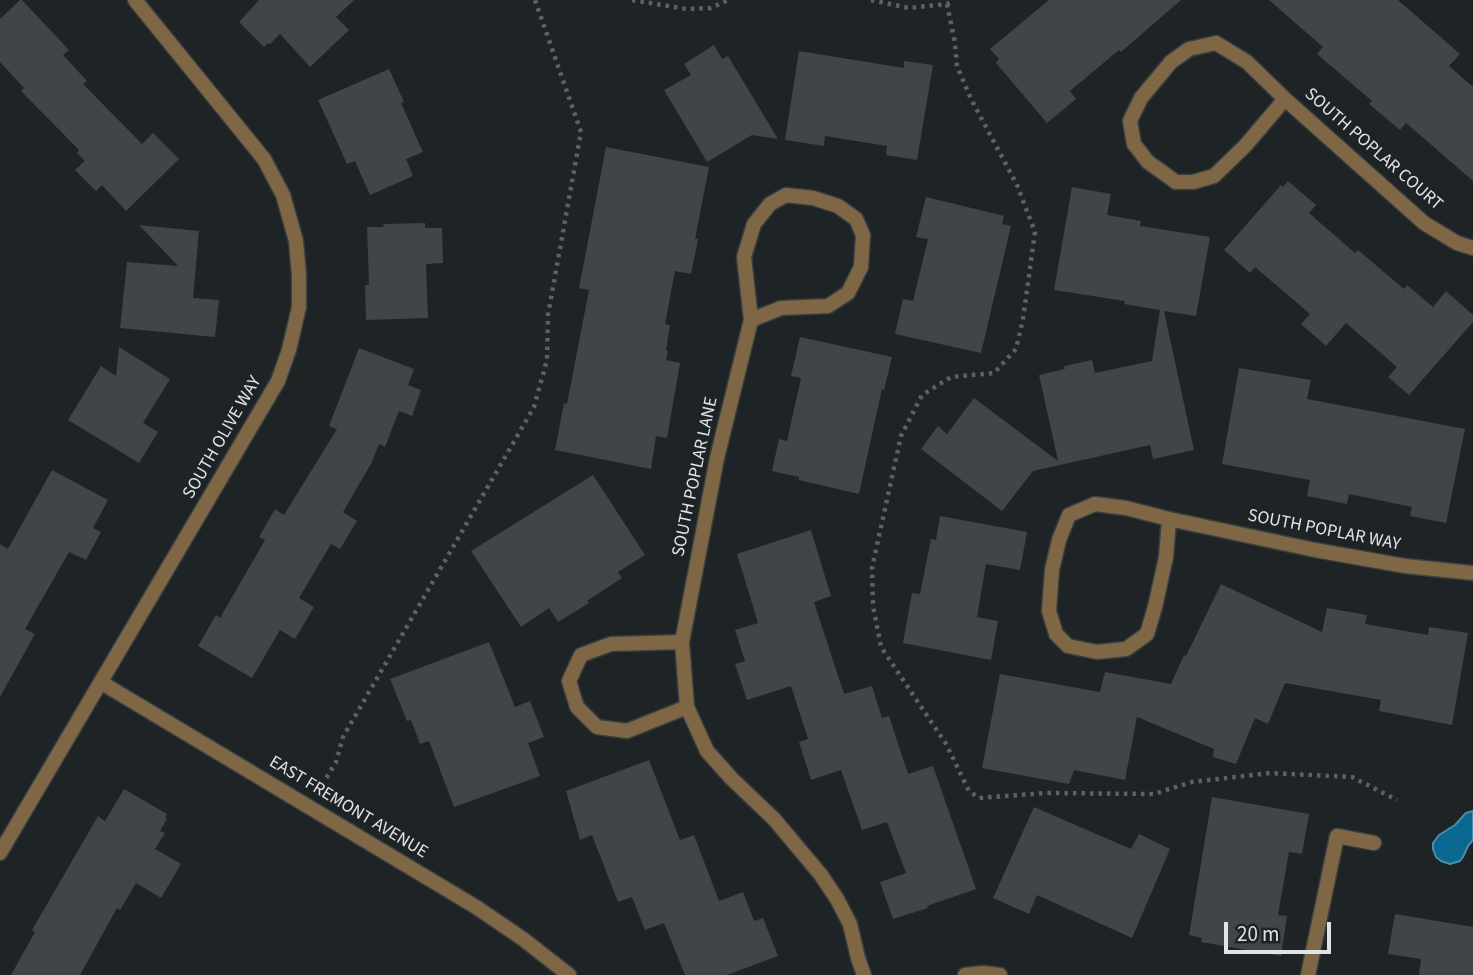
<!DOCTYPE html>
<style>
body{margin:0}
#map{position:relative;width:1473px;height:975px;overflow:hidden;background:#1e2326;font-family:"Source Sans 3",sans-serif}
canvas{display:block}
.scale{position:absolute;left:1224px;top:922px;width:107px;height:32px;box-sizing:border-box;border:4px solid #e1e4e6;border-top:0;padding-left:9px;font-size:21px;line-height:24px;white-space:nowrap;color:#e1e4e6;-webkit-text-stroke:5px #1e2326;paint-order:stroke}
</style>
<div id="map">
<canvas width="1473" height="975"></canvas>
<div class="scale">20 m</div>
</div>
<script>
const context = document.querySelector('canvas').getContext('2d');
context.lineJoin = 'round';
function paint(path, color) { context.fillStyle = color; context.fill(path, 'evenodd'); }
const poly = rows => new Path2D(rows.map(r => 'M' + r).join(''));
function strokePath(path, color, width, dash) { context.strokeStyle = color; context.lineWidth = width; context.lineCap = dash ? 'butt' : 'round'; context.setLineDash(dash || []); context.stroke(path); }
function write(font, color, halo, rows, align = 'center') {
  context.font = font + ' "Source Sans 3",sans-serif'; context.lineWidth = 5; context.setLineDash([]); context.textBaseline = 'middle'; context.strokeStyle = halo; context.fillStyle = color; for (const [text, x, y, turn = 0] of rows) {
    context.save(); context.translate(x, y); context.rotate((+turn || 0) * Math.PI / 180); context.textAlign = isNaN(turn) ? turn : align; if (halo) context.strokeText(text, 0, 0); context.fillText(text, 0, 0); context.restore();
  }
}
const water = poly([
 [1473,811,1473,840,1468,846,1463,857,1460,861,1450,864,1441,861,1436,857,1433,849,1433,843,1439,835,1455,825,1466,813,1473,811]
]);
paint(water, '#096790');
strokePath(water, '#4a8caa', 2);
paint(poly([
 [20,0,22,0,69,50,63,55,87,81,83,84,142,144,153,133,179,159,126,211,102,185,96,191,75,170,85,161,77,153,79,150,21,91,24,88,0,62,0,19],
 [259,0,354,0,336,17,349,30,310,67,280,34,270,44,268,43,264,47,239,22],
 [1049,0,1181,0,1121,52,1119,50,1070,91,1076,99,1047,123,996,63,999,59,990,49],
 [1269,0,1398,0,1460,54,1449,66,1473,87,1473,181,1406,123,1400,130,1369,104,1372,101,1317,54,1323,47],
 [714,45,722,59,728,56,778,139,752,135,707,162,664,90,691,75,684,64],
 [799,51,904,68,904,61,933,65,917,160,886,155,887,146,825,136,824,146,785,140],
 [389,69,404,102,401,103,423,152,406,159,413,176,370,195,355,161,347,164,318,100],
 [606,147,709,167,695,239,698,239,691,274,675,271,665,324,670,325,666,350,668,351,666,360,680,363,667,438,656,436,651,469,555,450,564,403,567,404,589,290,579,288],
 [1288,181,1316,205,1309,213,1355,253,1358,250,1404,289,1407,285,1433,307,1446,291,1473,315,1473,322,1409,395,1388,377,1397,367,1346,323,1326,346,1301,324,1310,314,1255,267,1250,273,1224,250,1281,185,1283,187],
 [1072,187,1111,194,1107,215,1141,221,1140,226,1210,237,1196,316,1164,311,1194,450,1153,459,1150,445,1033,471,1002,511,921,449,938,426,947,434,974,398,1058,461,1039,375,1065,369,1064,366,1092,360,1095,373,1152,361,1160,310,1124,304,1125,301,1054,290],
 [926,197,1004,216,1002,224,1011,226,981,353,895,334,903,299,913,301,928,239,916,237],
 [425,223,425,228,442,228,443,263,426,264,428,318,366,320,365,285,369,285,367,227,384,227,383,224],
 [139,225,199,231,193,298,219,300,215,337,120,328,127,262,178,266],
 [800,337,892,357,884,390,882,389,859,494,799,480,799,477,772,471,779,439,787,441,801,378,791,376],
 [119,347,170,379,143,423,158,432,139,463,68,420,101,366,116,376],
 [359,348,414,369,408,385,421,390,412,416,399,411,385,447,379,444,372,462,343,512,357,521,340,549,331,544,299,598,314,607,295,639,280,630,252,678,198,646,216,615,220,618,265,540,259,537,275,509,284,515,337,429,329,426],
 [1239,368,1311,380,1307,399,1465,429,1446,523,1410,516,1412,507,1349,494,1347,504,1307,496,1310,480,1222,464],
 [52,470,108,500,93,528,101,532,86,560,69,552,25,629,35,634,0,697,0,544,8,549],
 [593,475,645,555,618,572,622,578,587,601,589,603,558,622,549,608,521,627,471,551],
 [940,516,1027,532,1020,570,986,564,977,617,998,621,991,660,903,643,912,593,920,594,931,539,936,540],
 [811,530,831,596,814,602,844,694,872,686,882,718,889,716,908,774,933,766,976,889,927,906,928,908,893,919,880,882,906,873,887,822,862,830,841,770,811,780,799,742,808,739,791,686,747,700,735,664,745,661,735,630,758,623,737,554],
 [1221,584,1322,632,1327,608,1367,615,1365,624,1428,635,1429,627,1468,633,1452,725,1379,711,1381,700,1285,683,1268,724,1255,718,1236,764,1213,757,1214,749,1137,717,1125,780,1074,770,1069,784,982,768,1000,674,1100,692,1105,672,1171,684,1184,655,1186,656],
 [489,642,515,707,530,701,544,737,528,743,540,776,454,807,429,741,420,744,411,720,407,721,390,679],
 [649,760,680,840,694,835,719,901,743,892,754,921,763,918,778,956,727,975,685,975,664,923,645,930,632,897,618,902,592,835,580,840,566,791],
 [124,789,167,814,165,818,167,819,160,831,165,833,155,849,181,864,161,898,136,883,120,910,117,908,80,975,11,975,35,932,32,930,98,816,105,821],
 [1212,797,1309,814,1302,854,1289,852,1278,915,1287,916,1281,956,1201,942,1202,938,1189,935],
 [1034,807,1131,849,1139,834,1170,849,1132,938,1037,895,1029,914,993,898],
 [1395,914,1473,927,1473,975,1419,975,1421,959,1388,954]
]), '#404549');
const street = poly([
 [1216,43,1247,62,1285,99,1245,146,1214,176,1193,182,1176,182,1148,162,1134,144,1130,121,1141,98,1171,62,1189,49,1216,43],
 [1285,99,1424,223,1457,243,1473,248],
 [786,195,813,198,838,206,856,219,863,235,861,267,848,293,828,306,781,308,751,320,744,257,754,224,770,204,786,195],
 [751,320,717,458,682,642,687,707,707,751,732,779,774,819,821,875,837,899,850,924,858,958,864,975],
 [1095,504,1126,508,1169,519,1166,557,1155,607,1147,634,1126,649,1097,652,1068,646,1056,634,1049,611,1052,570,1059,540,1069,515,1095,504],
 [1169,519,1315,550,1405,566,1473,573],
 [682,642,611,644,581,655,569,681,577,707,597,727,627,731,687,707],
 [102,683,476,907,523,939,569,975],
 [0,853,278,381,289,350,299,307,299,275,296,241,283,195,264,159,135,0],
 [965,975,983,973,1000,975],
 [1308,975,1337,836,1374,843]
]);
strokePath(street, '#393e41', 17);
strokePath(poly([
 [632,0,686,9,711,8,728,0],
 [871,0,909,8,947,4,954,0],
 [947,4,955,43,957,66,971,99,1017,185,1035,232,1023,319,1016,349,994,373,951,377,922,395,901,436,872,568,873,606,881,647,946,744,969,791,979,798,1046,793,1154,794,1192,782,1270,773,1352,777,1397,800],
 [322,785,336,762,343,737,534,407,547,360,548,315,581,132,535,0]
]), '#5c6164', 4.5, [3.5, 5]);
strokePath(street, '#7f6745', 14);
write('18px', '#e1e4e6', '#1e2326', [
 ["SOUTH POPLAR COURT",1373,150,41],
 ["SOUTH OLIVE WAY",223,438,-60],
 ["SOUTH POPLAR LANE",696,477,-78],
 ["SOUTH POPLAR WAY",1324,531,11],
 ["EAST FREMONT AVENUE",348,808,31]
]);
</script>
